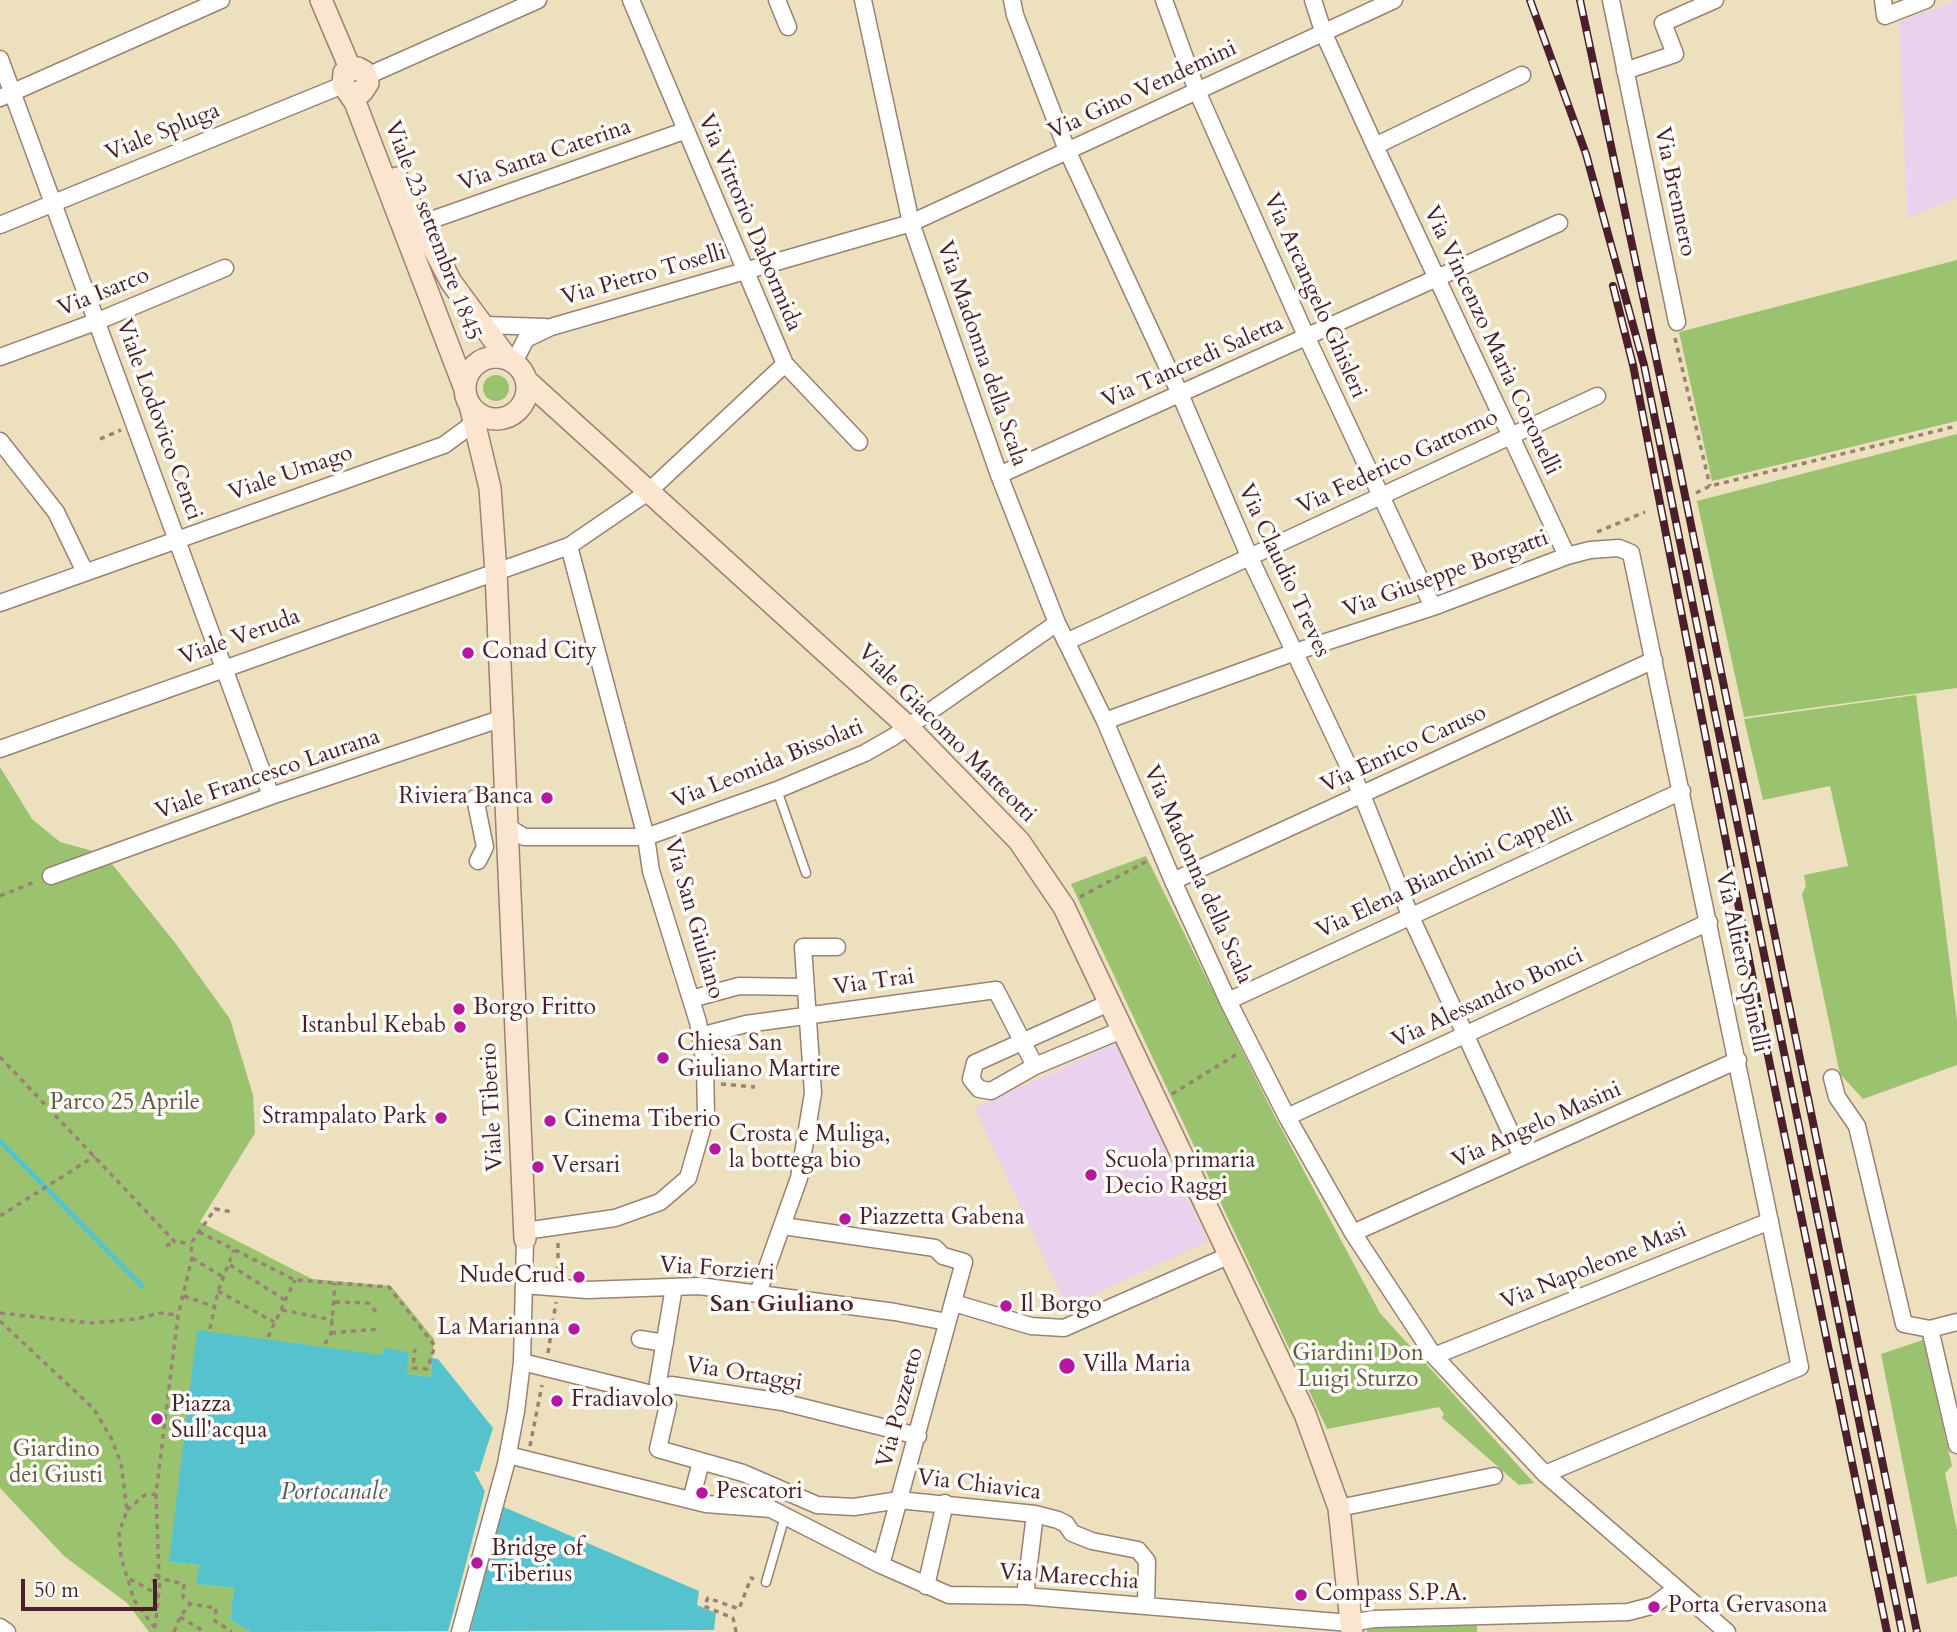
<!DOCTYPE html>
<style>
body{margin:0}
#map{position:relative;width:1957px;height:1632px;overflow:hidden;background:#ece0be;font-family:Cardo,serif}
canvas{display:block}
.scale{position:absolute;left:21px;top:1579px;width:136px;height:32px;box-sizing:border-box;border:4px solid #4a1f2b;border-top:0;padding-left:9px;font-size:21px;line-height:24px;white-space:nowrap;color:#4a1f2b;-webkit-text-stroke:5px #fdfcf7;paint-order:stroke}
</style>
<div id="map">
<canvas width="1957" height="1632"></canvas>
<div class="scale">50 m</div>
</div>
<script>
const context = document.querySelector('canvas').getContext('2d');
context.lineJoin = 'round';
function paint(path, color) { context.fillStyle = color; context.fill(path, 'evenodd'); }
const poly = rows => new Path2D(rows.map(r => 'M' + r).join(''));
function strokePath(path, color, width, dash) { context.strokeStyle = color; context.lineWidth = width; context.lineCap = dash ? 'butt' : 'round'; context.setLineDash(dash || []); context.stroke(path); }
function write(font, color, halo, rows, align = 'center') {
  context.font = font + ' Cardo,serif'; context.lineWidth = 7; context.setLineDash([]); context.textBaseline = 'middle'; context.strokeStyle = halo; context.fillStyle = color; for (const [text, x, y, turn = 0] of rows) {
    context.save(); context.translate(x, y); context.rotate((+turn || 0) * Math.PI / 180); context.textAlign = isNaN(turn) ? turn : align; if (halo) context.strokeText(text, 0, 0); context.fillText(text, 0, 0); context.restore();
  }
}
paint(poly([
 [1957,0,1957,198,1907,218,1899,22],
 [1116,1043,1208,1241,1067,1307,975,1108]
]), '#e9d2ed');
paint(poly([
 [1957,260,1957,421,1712,481,1679,332],
 '483 388a13 13 0 1 1 26 0a13 13 0 1 1-26 0Z',
 [1957,434,1957,688,1744,717,1697,501],
 [1916,695,1957,1021,1957,1065,1863,1099,1840,1074,1802,894,1806,886,1804,875,1848,866,1830,786,1763,800,1744,719],
 [0,767,32,819,60,842,104,854,176,944,230,1019,253,1095,255,1133,200,1222,312,1279,391,1286,434,1339,431,1377,406,1374,409,1353,383,1349,382,1355,169,1562,199,1565,197,1584,234,1588,230,1620,251,1632,149,1632,127,1603,64,1556,0,1488],
 [1146,856,1274,1115,1380,1313,1534,1483,1519,1485,1442,1418,1444,1414,1439,1407,1327,1429,1071,884],
 [1923,1340,1952,1466,1945,1473,1957,1530,1957,1576,1927,1584,1881,1354],
 [1477,1622,1477,1632,1367,1632,1367,1628]
]), '#9bc36f');
paint(poly([
 [197,1330,382,1355,383,1348,409,1352,407,1374,431,1377,432,1358,438,1359,493,1428,479,1472,474,1471,484,1490,506,1508,699,1591,697,1605,716,1613,714,1630,251,1632,230,1620,234,1588,196,1584,199,1565,169,1562]
]), '#55c2cd');
paint(poly([
 [486,1487,504,1502,470,1632,448,1632]
]), '#ece0be');
strokePath(poly([
 [0,1141,142,1286]
]), '#55c2cd', 5);
const lane = poly([
 [777,790,806,873],
 [766,1582,785,1516]
]);
const street = poly([
 [631,0,785,364,859,442],
 [777,0,788,27],
 [863,0,911,223,999,475,1057,623,1105,721,1173,881,1228,1001,1287,1117,1353,1233,1434,1356,1545,1474,1727,1632],
 [1012,0,1015,15,1067,150,1180,394,1250,558,1362,795,1410,915,1522,1157],
 [1164,0,1197,91,1307,338,1433,607],
 [1313,0,1324,34,1375,146,1567,556],
 [1611,0,1677,322],
 [1883,0,1885,16,1926,0],
 [0,59,271,796],
 [1625,71,1675,54,1663,23,1715,0],
 [367,76,538,0],
 [0,98,221,0],
 [1375,146,1522,75],
 [420,224,684,131],
 [0,225,343,85],
 [484,325,545,327],
 [0,357,98,321,225,268],
 [514,362,526,339,551,327,911,223,1394,0],
 [0,441,56,512,85,572],
 [999,475,1559,223],
 [0,603,444,445,474,423],
 [1066,642,1597,396],
 [1105,721,1295,652,1433,607,1567,556,1590,550,1619,548,1631,553,1800,1367,1545,1474],
 [0,749,569,546,648,492,785,364],
 [505,825,524,837,646,837,777,790,865,753,893,737,1057,623],
 [478,861,485,847,475,798,497,796],
 [51,876,271,796,500,719],
 [1173,881,1654,660],
 [691,999,739,986,804,987],
 [1228,1001,1682,791],
 [1111,1002,975,1063,971,1079,979,1089,991,1091,1035,1066,1124,1029],
 [700,1036,746,1024,996,990,1035,1066],
 [1832,1078,1837,1097,1857,1126,1904,1324,1930,1329,1957,1322],
 [1287,1117,1709,922],
 [783,1226,935,1248,943,1256,964,1262,881,1565],
 [525,1231,615,1218,660,1202,688,1178,706,1115,705,1065,698,1022,651,871,646,837,569,546],
 [1353,1233,1738,1060],
 [524,1285,587,1290,699,1286,895,1312,947,1322],
 [674,1287,658,1382,668,1405,658,1449,743,1473,817,1505,854,1507,899,1500,1035,1514,1058,1520,1066,1524,1072,1533,1092,1541,1138,1550,1147,1561,1146,1606],
 [758,1293,799,1178,813,1093,803,947,837,947],
 [954,1303,1031,1326,1064,1328,1230,1255],
 [1930,1329,1957,1445],
 [640,1339,665,1343],
 [1434,1356,1770,1221],
 [522,1362,648,1393,661,1392,671,1385,782,1402,918,1436],
 [508,1455,706,1504,771,1509,881,1565,949,1595,1025,1596,1350,1623,1374,1619,1628,1612,1651,1606],
 [691,1500,701,1462],
 [1339,1508,1494,1476],
 [926,1586,945,1503],
 [1025,1596,1035,1514],
 [1655,1604,1676,1589],
 [0,1627,7,1632],
 [460,1632,506,1464,516,1411,522,1362,525,1239]
]);
const secondary = poly([
 [321,0,350,68],
 [350,93,362,92,368,83,365,72,358,68,344,73,343,85,355,102,465,389],
 [397,178,451,282,507,358],
 '465 388a31 31 0 1 1 62 0a31 31 0 1 1-62 0Z',
 [527,381,907,726,1019,841,1064,907,1305,1414,1339,1508,1352,1632],
 [470,405,490,488,496,572,525,1239]
]);
strokePath(lane, '#9b8074', 11);
strokePath(street, '#9b8074', 19);
strokePath(secondary, '#9b8074', 24);
strokePath(poly([
 [1675,338,1710,486],
 [100,439,121,430],
 [1696,493,1710,486,1957,426],
 [1597,532,1645,512],
 [0,896,37,881],
 [1080,897,1149,860],
 [0,1057,175,1242,191,1243],
 [721,1084,755,1087],
 [1172,1094,1237,1054],
 [0,1216,95,1156],
 [199,1232,295,1280,389,1287,435,1346,427,1369,413,1368,415,1349],
 [558,1243,558,1274],
 [166,1246,175,1242],
 [192,1258,223,1277],
 [230,1265,285,1300],
 [218,1291,274,1322],
 [184,1296,215,1307],
 [335,1302,368,1303,379,1315],
 [282,1310,333,1320],
 [0,1313,92,1323,136,1319,160,1313,178,1315],
 [0,1321,94,1409,111,1438,121,1463,127,1510,119,1533,121,1557,134,1600,158,1632],
 [210,1329,218,1291,234,1250],
 [331,1333,379,1329],
 [268,1337,295,1280],
 [325,1344,331,1333,335,1283],
 [548,1353,556,1302],
 [530,1446,542,1385],
 [156,1494,159,1578,184,1584,183,1597,190,1604,216,1608,215,1621,232,1632],
 [127,1510,145,1495,156,1494,178,1315,192,1258,191,1243,215,1209,233,1212],
 [130,1579,159,1595],
 [180,1617,205,1632],
 [155,1628,160,1582,153,1581,154,1575,159,1576],
 [174,1632,180,1617,190,1604],
 [736,1632,733,1618,704,1606,708,1598,739,1609,751,1578,754,1579]
]), '#9b8074', 3.5, [5, 5]);
strokePath(lane, '#fff', 8);
strokePath(street, '#fff', 16);
strokePath(secondary, '#fce5cf', 21);
const rail = poly([
 [1530,0,1586,154,1644,365,1902,1632],
 [1580,0,1679,466,1917,1632],
 [1613,286,1633,365,1763,1031,1887,1632]
]);
strokePath(rail, '#4a1f2b', 8);
strokePath(rail, '#fdfcf7', 5, [16]);
for (const [x, y, r, color] of [
 [468,653,7,"#b5179e"],
 [547,798,7,"#b5179e"],
 [459,1009,7,"#b5179e"],
 [460,1027,7,"#b5179e"],
 [663,1058,7,"#b5179e"],
 [441,1118,7,"#b5179e"],
 [550,1121,7,"#b5179e"],
 [715,1149,7,"#b5179e"],
 [538,1167,7,"#b5179e"],
 [1091,1175,7,"#b5179e"],
 [845,1219,7,"#b5179e"],
 [579,1277,7,"#b5179e"],
 [1006,1306,7,"#b5179e"],
 [574,1329,7,"#b5179e"],
 [1067,1366,9,"#b5179e"],
 [557,1401,7,"#b5179e"],
 [157,1419,7,"#b5179e"],
 [702,1493,7,"#b5179e"],
 [477,1563,7,"#b5179e"],
 [1301,1595,7,"#b5179e"],
 [1654,1607,7,"#b5179e"]
]) { const dot = new Path2D(); dot.arc(x, y, r, 0, 2 * Math.PI); context.fillStyle = color; context.fill(dot); strokePath(dot, '#fdfcf7', 2.5); }
write('23px', '#4a1f2b', '#fdfcf7', [
 ["Via Gino Vendemini",1143,91,-25],
 ["Viale Spluga",163,133,-22],
 ["Via Santa Caterina",545,156,-19],
 ["Via Brennero",1674,192,78],
 ["Via Vittorio Dabormida",749,223,67],
 ["Viale 23 settembre 1845",432,231,69],
 ["Via Pietro Toselli",644,276,-16],
 ["Via Isarco",104,293,-22],
 ["Via Arcangelo Ghisleri",1314,296,66],
 ["Via Vincenzo Maria Coronelli",1491,341,65],
 ["Via Madonna della Scala",981,354,71],
 ["Via Tancredi Saletta",1193,363,-24],
 ["Viale Lodovico Cenci",158,420,70],
 ["Via Federico Gattorno",1398,463,-25],
 ["Viale Umago",291,474,-19],
 ["Via Claudio Treves",1283,571,65],
 ["Via Giuseppe Borgatti",1446,575,-20],
 ["Viale Veruda",240,638,-20],
 ["Viale Giacomo Matteotti",946,734,45],
 ["Via Enrico Caruso",1404,750,-25],
 ["Via Leonida Bissolati",768,765,-22],
 ["Viale Francesco Laurana",268,775,-19],
 ["Via Elena Bianchini Cappelli",1445,874,-25],
 ["Via Madonna della Scala",1197,875,66],
 ["Via San Giuliano",693,919,74],
 ["Via Altiero Spinelli",1741,962,78],
 ["Via Trai",874,983,-8],
 ["Via Alessandro Bonci",1488,999,-25],
 ["Viale Tiberio",493,1107,-93],
 ["Via Angelo Masini",1537,1126,-24],
 ["Via Napoleone Masi",1594,1267,-22],
 ["Via Forzieri",717,1270,4],
 ["Via Ortaggi",744,1375,9],
 ["Via Pozzetto",901,1408,-75],
 ["Via Chiavica",979,1486,7],
 ["Via Marecchia",1069,1578,4]
]);
write('23px', '#4a1f2b', '#fdfcf7', [
 ["Conad City",482,653],
 ["Riviera Banca",533,798,"right"],
 ["Borgo Fritto",473,1009],
 ["Istanbul Kebab",446,1027,"right"],
 ["Chiesa San",677,1045],
 ["Giuliano Martire",677,1071],
 ["Strampalato Park",427,1118,"right"],
 ["Cinema Tiberio",564,1121],
 ["Crosta e Muliga,",729,1136],
 ["la bottega bio",729,1162],
 ["Scuola primaria",1105,1162],
 ["Decio Raggi",1105,1188],
 ["Versari",552,1167],
 ["Piazzetta Gabena",859,1219],
 ["NudeCrud",565,1277,"right"],
 ["Il Borgo",1020,1306],
 ["La Marianna",560,1329,"right"],
 ["Villa Maria",1083,1366],
 ["Fradiavolo",571,1401],
 ["Piazza",171,1406],
 ["Sull'acqua",171,1432],
 ["Pescatori",716,1493],
 ["Bridge of",491,1550],
 ["Tiberius",491,1576],
 ["Compass S.P.A.",1315,1595],
 ["Porta Gervasona",1668,1607]
], 'left');
write('23px', '#665843', '#fdfcf7', [
 ["Parco 25 Aprile",125,1104],
 ["Giardini Don",1358,1355],
 ["Luigi Sturzo",1358,1381],
 ["Giardino",56,1451],
 ["dei Giusti",56,1477]
]);
write('bold 24px', '#4a1f2b', '#fdfcf7', [
 ["San Giuliano",782,1305]
]);
write('italic 24px', '#4e5864', '#fdfcf7', [
 ["Portocanale",334,1493]
]);
</script>
